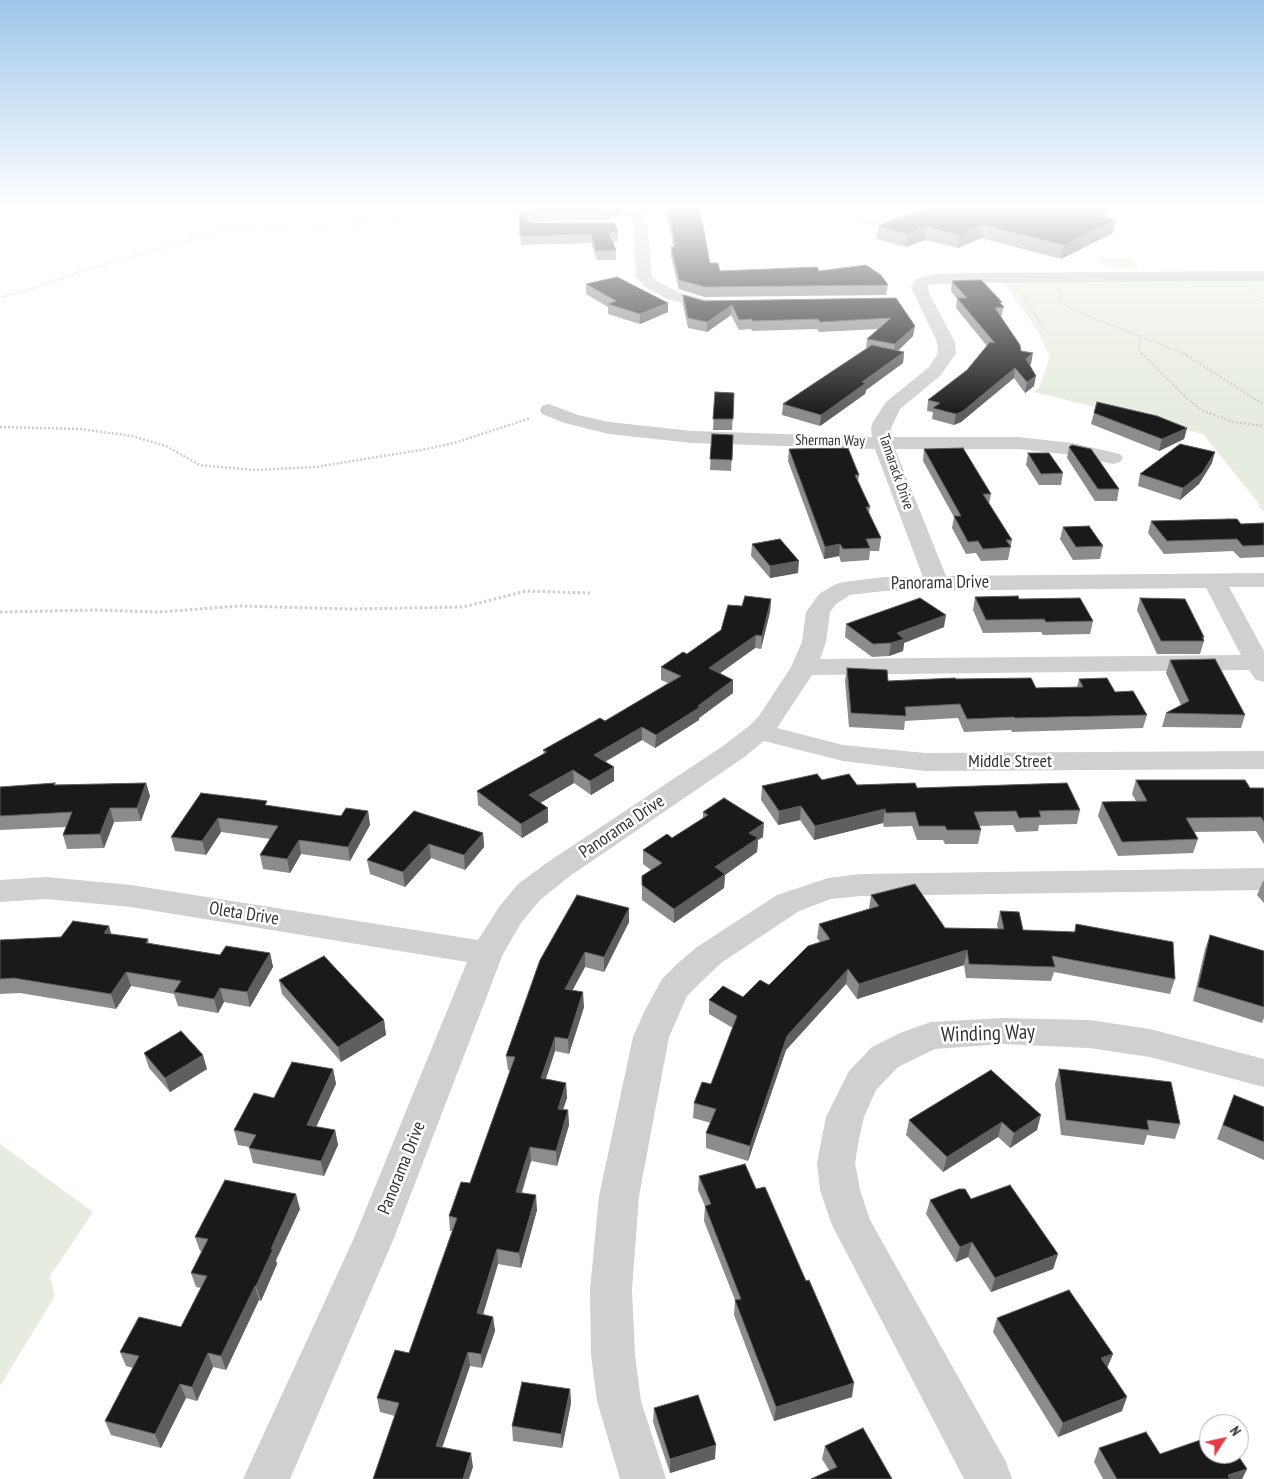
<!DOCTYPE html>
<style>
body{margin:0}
#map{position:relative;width:1264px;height:1479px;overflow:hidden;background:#fff;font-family:"PT Sans Narrow",sans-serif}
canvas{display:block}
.north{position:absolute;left:1199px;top:1414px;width:50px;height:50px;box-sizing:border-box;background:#fff;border:1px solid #adadad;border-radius:50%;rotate:55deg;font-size:14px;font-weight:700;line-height:20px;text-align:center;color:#333}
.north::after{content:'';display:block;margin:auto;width:18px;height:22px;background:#e63946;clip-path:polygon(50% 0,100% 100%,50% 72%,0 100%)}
</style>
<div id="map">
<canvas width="1264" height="1479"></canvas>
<div class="north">N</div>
</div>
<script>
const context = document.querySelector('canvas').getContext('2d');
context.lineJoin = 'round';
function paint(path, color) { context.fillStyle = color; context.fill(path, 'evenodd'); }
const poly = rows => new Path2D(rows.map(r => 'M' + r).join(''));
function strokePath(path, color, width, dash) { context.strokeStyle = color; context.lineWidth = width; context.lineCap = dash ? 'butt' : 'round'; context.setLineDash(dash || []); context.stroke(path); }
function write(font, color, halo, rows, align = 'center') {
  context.font = font + ' "PT Sans Narrow",sans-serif'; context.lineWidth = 5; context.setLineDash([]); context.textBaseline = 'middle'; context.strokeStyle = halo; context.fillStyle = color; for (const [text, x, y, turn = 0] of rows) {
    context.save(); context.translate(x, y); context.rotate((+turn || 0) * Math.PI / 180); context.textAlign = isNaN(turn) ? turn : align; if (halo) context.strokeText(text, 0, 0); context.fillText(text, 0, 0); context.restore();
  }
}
paint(poly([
 [834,207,946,207,874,227,848,218],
 [1101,259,1130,259,1138,267,1111,268,1096,260],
 [1264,281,1264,512,1258,506,1260,505,1203,434,1034,392,1039,387,1050,357,1037,330,1004,283],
 [0,1144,93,1212,50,1276,55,1296,0,1386]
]), '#e6ecdf');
strokePath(poly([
 [1253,294,1264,299],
 [1023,295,1045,330],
 [1062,295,1059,297,1061,303,1073,310,1185,354],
 [0,297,26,291,75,273,220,231,304,228,399,221,459,207],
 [1140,337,1139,351,1142,354]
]), '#cdcdcd', 2, [1, 1]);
strokePath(poly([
 [1141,353,1192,403,1202,410,1233,422,1264,426],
 [1183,353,1264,405],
 [0,427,80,429,132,436,166,446,200,465,252,470,315,467,427,449,454,443,531,418]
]), '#cdcdcd', 2.5, [2, 2]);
strokePath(poly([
 [0,612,95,610,160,612,239,606,351,609,463,607,526,591,590,593]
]), '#cdcdcd', 3, [2.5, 2.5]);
paint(poly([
 [614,207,632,207,638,210,647,222,652,276,657,281,679,293,704,299,727,302,729,305,727,308,721,310,698,307,667,299,645,287,636,277,633,222,628,216,614,207],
 [1264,271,1264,281,972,283,928,285,929,293,955,342,956,353,941,375,900,409,891,428,892,437,1018,437,1072,443,1120,454,1123,458,1120,462,1113,464,1072,455,1018,449,895,449,946,576,1264,573,1264,587,1229,587,1264,651,1264,682,1255,679,1249,670,812,675,777,728,843,745,925,753,1264,751,1264,769,925,771,843,761,764,741,743,758,570,876,540,900,521,923,503,954,394,1238,290,1479,243,1479,354,1238,467,962,131,907,46,899,0,902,0,880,46,877,131,885,478,940,499,907,518,884,548,862,723,746,749,726,759,716,791,667,802,642,806,612,819,594,836,584,844,582,884,577,923,577,875,449,692,443,609,434,565,423,542,414,540,410,542,406,549,404,578,415,609,422,692,431,872,437,871,428,873,422,886,402,929,367,938,353,937,342,911,287,916,279,935,274,972,273,1264,271],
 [1206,588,1241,655,820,659,826,642,830,612,836,604,850,595,884,591,1206,588],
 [1264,868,1264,890,861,896,831,899,799,911,721,963,702,981,687,996,669,1037,639,1196,632,1290,635,1355,641,1401,666,1479,620,1479,597,1401,591,1355,590,1290,599,1196,633,1037,644,1012,662,979,678,963,697,947,777,895,828,878,861,874,1264,868],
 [1003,1018,1089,1020,1150,1029,1264,1059,1264,1087,1150,1057,1089,1048,1003,1044,935,1049,898,1067,876,1090,864,1117,859,1139,855,1163,860,1190,870,1220,1006,1462,1012,1479,964,1479,832,1225,820,1190,817,1163,826,1117,849,1071,872,1047,900,1033,931,1022,1003,1018]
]), '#d0d0d0');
paint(poly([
 [523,207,622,207,622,215,611,217,611,220,532,221,528,216,528,221,534,223,618,232,618,241,613,242,616,250,616,260,597,260,591,243,521,245,519,212,526,214,523,211],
 [635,207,697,207,710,263,720,271,819,271,888,285,886,295,704,297,679,289,671,256,671,247,673,247,671,232,662,208,641,211],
 [1108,209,1107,218,1113,233,1061,259,981,238,958,248,925,240,906,247,876,239,878,226],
 [952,281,1002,302,1001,305,1004,307,1001,317,1021,351,1031,364,1030,365,1034,386,1025,393,1014,378,961,422,954,425,932,419,933,412,927,411,928,400,967,370,987,346,956,308,957,299,951,291],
 [586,284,668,312,640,324,608,314,608,307,586,294],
 [683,295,704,301,896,298,913,336,898,351,904,352,903,363,866,390,865,394,820,426,782,415,783,404,866,349,867,339,879,329,819,332,817,329,752,331,751,329,739,330,731,315,707,332,688,328,683,305],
 [715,392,734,393,732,430,713,430],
 [1094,413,1187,428,1184,439,1159,451,1091,424],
 [712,434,733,435,731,471,710,470],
 [1069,447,1119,489,1117,501,1095,501,1067,458],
 [789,449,859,475,858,482,870,507,869,513,881,538,879,551,870,551,869,560,841,562,839,556,824,559,788,461],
 [924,449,991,494,989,504,1012,540,1008,560,981,561,976,553,966,554,952,528,954,517,923,461],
 [1028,453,1063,473,1061,485,1039,485,1026,465],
 [1212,463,1199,484,1180,500,1138,486,1140,474],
 [1151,521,1241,524,1264,523,1264,557,1240,558,1233,551,1164,554,1148,533],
 [1063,527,1103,546,1100,559,1073,560,1060,539],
 [752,544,798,573,770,578,751,556],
 [975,597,1019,599,1093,621,1090,634,1043,635,1041,632,983,633,973,610],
 [1140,598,1204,637,1204,641,1200,654,1157,654,1137,610],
 [771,599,770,612,761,649,755,648,719,673,733,680,733,693,699,718,699,720,655,748,642,740,605,762,614,781,591,795,574,783,540,803,548,822,522,838,478,805,477,791,544,754,543,750,605,721,668,683,661,680,661,667,687,654,721,630,742,606],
 [846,624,944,627,904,643,903,651,889,656,872,657,845,637],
 [1170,660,1245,715,1241,728,1162,727,1166,713,1181,705,1166,673],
 [847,668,888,681,956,679,1036,688,1077,687,1079,679,1115,692,1147,715,1143,728,1012,732,1011,730,964,732,958,718,905,721,904,730,849,727,845,681],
 [822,780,857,785,917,788,1080,810,1077,824,1039,825,1038,831,1016,832,1013,825,979,826,981,830,978,844,945,844,943,840,917,840,912,826,884,827,883,823,814,840,800,820,778,825,761,800,762,786],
 [1136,780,1250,788,1264,788,1264,844,1256,831,1194,832,1198,839,1193,853,1118,856,1098,816,1102,802,1136,801,1132,794],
 [146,783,150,796,141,821,114,822,104,848,67,849,63,835,66,827,0,830,0,787],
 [201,793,268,806,341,816,368,811,370,825,350,861,301,854,290,873,263,869,260,855,270,839,221,832,206,855,175,851,171,837],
 [414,811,483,833,484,847,465,870,431,858,405,887,370,874,367,860],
 [703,812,763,837,758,840,757,852,725,875,724,888,674,923,642,900,642,876,651,870,643,864,643,850,672,838,703,819],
 [1263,881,1264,881,1264,903,1257,895],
 [871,895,945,928,998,929,997,925,1000,911,1023,930,1074,932,1076,924,1175,979,1170,994,1054,972,1051,981,966,978,964,965,857,999,846,984,786,1050,748,1161,706,1148,706,1133,711,1123,693,1118,694,1103,711,1084,733,1028,709,1014,709,1000,743,997,769,985,820,942,817,938,819,924,869,909],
 [629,908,629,922,604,972,585,967,572,991,584,1007,569,1054,555,1051,546,1079,566,1083,567,1098,563,1110,568,1110,569,1125,557,1166,531,1161,522,1193,537,1210,521,1268,498,1264,483,1314,493,1317,495,1331,482,1368,470,1366,442,1447,473,1467,395,1416,380,1412,377,1398,409,1353,452,1231,450,1231,449,1216,470,1183,510,1071,508,1070,506,1056,540,960],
 [109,926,111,934,148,939,149,943,220,955,270,953,273,967,250,1007,224,1002,218,1013,178,1006,174,994,131,986,116,1009,20,993,0,994,0,940,61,937],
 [1210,935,1264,951,1264,1018,1262,1023,1193,1001,1205,949],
 [279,980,384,1020,386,1035,341,1062,282,994],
 [144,1053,207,1069,170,1092,149,1068],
 [333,1069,336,1084,316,1127,335,1130,338,1145,324,1176,253,1163,249,1148,249,1147,238,1145,234,1130,274,1098],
 [1059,1069,1180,1124,1175,1139,1147,1135,1144,1145,1061,1135,1055,1084],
 [991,1070,1037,1130,1010,1148,998,1137,943,1172,906,1135,909,1120],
 [1234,1095,1264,1107,1264,1160,1217,1139],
 [699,1176,756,1189,852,1397,774,1421,734,1315,735,1300,704,1221,705,1206,698,1190],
 [930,1200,1058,1254,1053,1269,991,1292,968,1257,956,1262,926,1214],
 [300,1209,276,1260,277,1264,261,1301,259,1300,226,1370,213,1367,197,1401,186,1398,161,1448,111,1435,105,1421,133,1368,126,1366,120,1352,181,1327,201,1288,196,1287,191,1273,202,1251,200,1251,195,1237],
 [997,1318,1113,1354,1107,1368,1122,1411,1058,1437,993,1332],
 [570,1389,571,1403,562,1448,513,1441,512,1426],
 [654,1408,715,1459,670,1473,653,1422],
 [825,1446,892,1479,829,1470,822,1459],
 [1099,1448,1160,1454,1247,1469,1242,1479,1103,1479,1094,1462]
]), '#8c8c8c');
paint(poly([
 [616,207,622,207,622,215,611,217,611,211,610,208],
 [641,207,662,207,662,208,641,211],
 [1108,209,1106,222,1095,215],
 [1116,220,1113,233,1061,259,1064,245],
 [983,225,981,238,958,248,959,235],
 [926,226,925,240,906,247,908,234],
 [668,303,668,312,640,324,640,314],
 [732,305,731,315,707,332,707,322],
 [915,326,913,336,893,355,895,344],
 [904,352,903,363,866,390,865,394,820,426,821,415,862,382],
 [1033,353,1031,364,1024,369,1026,359],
 [1015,368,1014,378,961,422,954,425,956,414],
 [1036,376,1034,386,1025,393,1027,382],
 [1187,428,1184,439,1159,451,1162,439],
 [1215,452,1212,463,1199,484,1180,500,1183,488],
 [840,544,839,556,824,559,825,547],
 [799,561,798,573,770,578,770,566],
 [771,599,770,612,761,649,762,636],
 [946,615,944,627,904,643,903,651,889,656,891,643,897,633],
 [756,635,755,648,708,682,709,668],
 [733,680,733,693,699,718,699,720,655,748,656,735,698,706],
 [642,727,642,740,594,768,594,755],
 [614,767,614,781,591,795,590,781],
 [573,770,574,783,530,809,529,795],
 [146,783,150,796,141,821,137,808],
 [801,806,800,820,778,825,779,811],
 [110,808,114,822,104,848,100,834],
 [548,808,548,822,522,838,521,824],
 [885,809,883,823,814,840,815,826],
 [368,811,370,825,350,861,348,847],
 [218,818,221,832,206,855,202,841],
 [764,823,763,837,758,840,757,852,725,875,724,888,674,923,674,909,749,833],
 [483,833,484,847,465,870,464,855],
 [299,840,301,854,290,873,287,859],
 [429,844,431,858,405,887,403,872],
 [629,908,629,922,604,972,604,957],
 [109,926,113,941,104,933],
 [967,950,964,965,857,999,859,984],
 [585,952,585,967,565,1004,565,989],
 [270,953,273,967,250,1007,247,992],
 [848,969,846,984,786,1050,748,1161,750,1146,787,1036],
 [126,972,131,986,116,1009,111,994],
 [220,988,224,1002,218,1013,214,999],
 [583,992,584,1007,569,1054,568,1039],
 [384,1020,386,1035,341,1062,338,1047],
 [555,1037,555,1051,541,1093,541,1078],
 [203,1055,207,1069,170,1092,165,1078],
 [333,1069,336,1084,310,1140,307,1125],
 [566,1083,567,1098,558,1123,558,1109],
 [568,1110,569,1125,557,1166,556,1151],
 [1041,1115,1037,1130,1010,1148,1014,1133],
 [1002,1122,998,1137,943,1172,947,1157],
 [335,1130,338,1145,324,1176,321,1161],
 [530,1147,531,1161,517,1206,516,1192],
 [296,1194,300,1209,276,1260,277,1264,261,1301,256,1286,271,1249],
 [536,1195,537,1210,521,1268,519,1253],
 [972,1242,968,1257,956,1262,960,1247],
 [497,1249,498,1264,479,1328,477,1313],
 [1058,1254,1053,1269,991,1292,995,1278],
 [255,1286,259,1300,226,1370,221,1356],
 [493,1317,495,1331,482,1368,481,1354],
 [468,1352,470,1366,438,1460,436,1446],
 [208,1353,213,1367,197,1401,192,1387],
 [1113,1354,1107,1368,1101,1358],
 [854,1383,852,1397,774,1421,776,1407],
 [180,1384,186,1398,161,1448,155,1434],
 [570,1389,571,1403,562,1448,561,1434],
 [1127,1397,1122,1411,1058,1437,1063,1423],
 [716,1445,715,1459,670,1473,670,1459],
 [471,1453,473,1467,469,1479,463,1479],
 [1247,1469,1242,1479,1226,1479,1228,1475]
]), '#5f5f5f');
const building = poly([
 [528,207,616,207,610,208,611,211,532,212,528,207],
 [665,207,697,207,702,220,710,263,718,263,720,271,817,267,819,271,866,265,881,275,888,285,705,287,679,280,671,247,675,247,671,223,665,207],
 [928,207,1099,207,1108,209,1095,215,1116,220,1064,245,983,225,959,235,926,226,908,234,878,226,928,207],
 [519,212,528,214,526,218,528,221,534,223,615,223,618,232,609,233,616,250,596,251,591,234,520,236,519,212],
 [617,277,668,303,640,314,608,304,616,301,586,284,617,277],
 [981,280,1002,302,999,302,1004,307,995,308,1020,345,1021,351,1033,353,1026,359,1036,376,1027,382,1015,368,963,411,956,414,933,408,940,403,928,400,967,370,990,342,995,343,957,298,967,298,952,281,981,280],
 [683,295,704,301,896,298,915,326,895,344,867,339,891,318,820,322,818,319,753,321,752,319,739,320,732,305,707,322,688,318,683,295],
 [872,345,904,352,862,382,866,383,821,415,783,404,872,345],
 [715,392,734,393,733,419,713,419,715,392],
 [1097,402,1157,416,1187,428,1162,439,1094,413,1097,402],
 [712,434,733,435,732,460,710,459,712,434],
 [1180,444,1215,452,1202,473,1183,488,1140,474,1180,444],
 [1072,445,1091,449,1119,489,1098,489,1069,447,1072,445],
 [848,448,859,475,855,475,870,507,866,507,881,538,866,539,870,548,843,549,840,544,825,547,789,449,848,448],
 [963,448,991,494,983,494,1012,540,1006,540,1011,547,983,549,978,541,968,542,954,516,961,516,924,449,963,448],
 [1028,453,1049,453,1063,473,1041,474,1028,453],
 [1228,519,1237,519,1241,524,1264,523,1264,545,1243,546,1237,539,1167,541,1151,521,1228,519],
 [1089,526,1103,546,1076,547,1063,527,1089,526],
 [780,539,799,561,770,566,752,544,780,539],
 [745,596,771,599,762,636,756,635,709,668,733,680,698,706,700,707,656,735,642,727,594,755,614,767,590,781,573,770,529,795,548,808,521,824,477,791,547,752,543,750,600,718,605,721,681,676,661,667,683,652,687,654,721,630,728,605,742,606,745,596],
 [1018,596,1019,599,1080,598,1093,621,1046,622,1044,619,986,620,975,597,1018,596],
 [920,598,946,615,897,633,904,639,891,643,873,644,846,624,920,598],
 [1140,598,1185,599,1204,637,1202,637,1204,641,1161,641,1140,598],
 [1215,659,1245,715,1166,713,1189,701,1170,660,1215,659],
 [847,668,887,670,888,681,955,678,956,679,1031,678,1036,688,1083,687,1079,679,1107,678,1115,692,1133,691,1147,715,1015,718,1014,717,967,719,960,704,905,707,906,716,851,713,847,668],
 [817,774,822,780,849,774,857,785,915,783,917,788,1067,783,1080,810,1039,811,1041,817,1019,818,1016,811,974,812,981,830,947,830,945,826,919,826,915,812,886,813,885,809,815,826,801,806,779,811,762,786,817,774],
 [1136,780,1245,780,1250,788,1264,788,1264,822,1261,817,1186,818,1198,839,1122,842,1102,802,1147,801,1136,780],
 [55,783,54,785,146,783,137,808,110,808,100,834,63,835,72,812,0,816,0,787,55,783],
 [201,793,267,801,265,805,341,816,346,808,368,811,348,847,299,840,287,859,260,855,278,826,218,818,202,841,171,837,201,793],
 [724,798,764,823,749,833,758,838,715,867,725,874,674,909,642,885,642,876,662,863,643,850,667,834,672,838,708,815,703,812,724,798],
 [414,811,483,833,464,855,429,844,403,872,367,860,414,811],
 [915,884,945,928,1004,929,1000,911,1019,912,1023,930,1075,932,1076,924,1173,942,1175,979,1052,956,1055,967,969,964,967,950,859,984,848,969,787,1036,750,1146,706,1133,716,1109,694,1103,702,1082,711,1084,737,1016,709,1000,723,986,743,997,760,980,769,985,808,946,830,939,819,924,879,906,871,895,915,884],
 [577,895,629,908,604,957,585,952,565,989,583,992,568,1039,555,1037,541,1078,566,1083,558,1109,568,1110,556,1151,530,1147,516,1192,536,1195,519,1253,497,1249,477,1313,493,1317,481,1354,468,1352,436,1446,471,1453,463,1479,373,1479,399,1403,377,1398,395,1350,409,1353,457,1218,449,1216,461,1182,470,1183,515,1057,506,1056,540,960,577,895],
 [73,921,109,926,104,933,148,939,146,943,220,955,226,946,270,953,247,992,220,988,214,999,174,992,181,981,126,972,111,994,14,978,0,979,0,940,61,937,73,921],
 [1210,935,1264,951,1264,1007,1198,987,1210,935],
 [324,956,384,1020,338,1047,279,980,324,956],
 [181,1031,203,1055,165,1078,144,1053,181,1031],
 [292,1062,333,1069,307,1125,335,1130,321,1161,249,1148,256,1135,234,1130,254,1093,274,1098,292,1062],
 [1059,1069,1171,1082,1180,1124,1147,1120,1149,1130,1066,1120,1059,1069],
 [991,1070,1041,1115,1014,1133,1002,1122,947,1157,909,1120,991,1070],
 [1234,1095,1264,1107,1264,1142,1223,1125,1234,1095],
 [745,1164,756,1189,765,1187,806,1281,809,1280,854,1383,776,1407,735,1300,741,1299,705,1206,711,1204,699,1176,745,1164],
 [225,1180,296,1194,271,1249,273,1249,256,1286,255,1286,221,1356,208,1353,192,1387,180,1384,155,1434,105,1421,139,1356,120,1352,139,1317,181,1327,207,1276,191,1273,208,1239,195,1237,225,1180],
 [1010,1185,1058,1254,995,1278,972,1242,960,1247,930,1200,959,1189,965,1189,971,1199,1010,1185],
 [1069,1290,1113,1354,1101,1358,1127,1397,1063,1423,997,1318,1069,1290],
 [522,1382,570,1389,561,1434,512,1426,522,1382],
 [698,1395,716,1445,670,1459,654,1408,698,1395],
 [863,1428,892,1479,811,1479,837,1467,825,1446,863,1428],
 [1146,1432,1160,1454,1209,1437,1209,1454,1237,1454,1247,1469,1228,1475,1230,1479,1117,1479,1099,1448,1146,1432]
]);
paint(building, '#1a1a1a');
strokePath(building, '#5f5f5f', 1);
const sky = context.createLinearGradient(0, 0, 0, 414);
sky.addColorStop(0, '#9ec6ea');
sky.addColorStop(0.5, '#fff');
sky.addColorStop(1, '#ffffff00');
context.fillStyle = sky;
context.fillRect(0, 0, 1264, 414);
write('15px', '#333', '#fff', [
 ["Sherman Way",830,441,1],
 ["Tamarack Drive",896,472,71]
]);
write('18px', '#333', '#fff', [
 ["Panorama Drive",940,583,-1],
 ["Middle Street",1010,762],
 ["Panorama Drive",622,827,-34],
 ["Oleta Drive",244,914,9],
 ["Panorama Drive",402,1168,-68]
]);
write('21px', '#333', '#fff', [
 ["Winding Way",988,1034,-2]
]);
</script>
